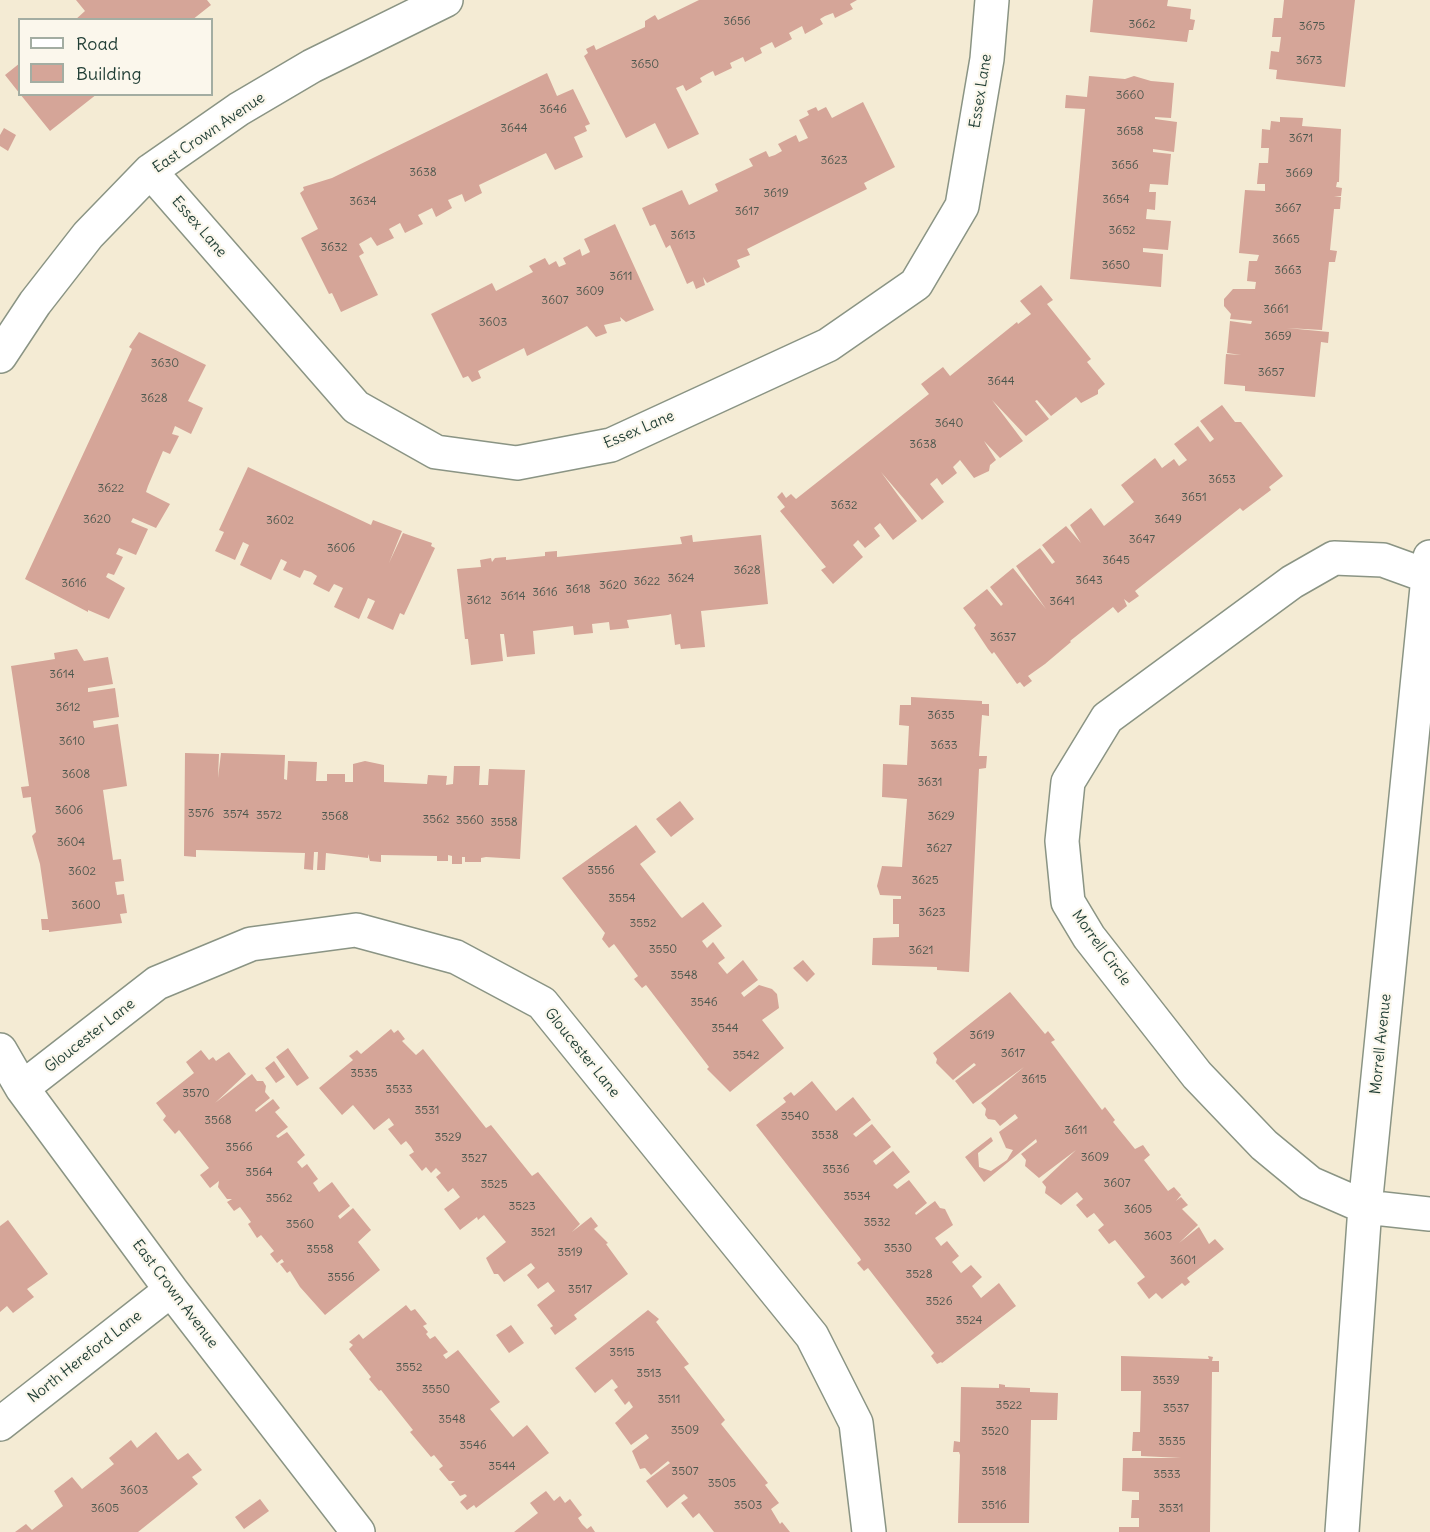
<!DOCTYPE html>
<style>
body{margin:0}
#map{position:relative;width:1430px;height:1532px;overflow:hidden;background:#f4ebd4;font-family:Delius,sans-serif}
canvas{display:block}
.legend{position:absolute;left:18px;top:18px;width:195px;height:78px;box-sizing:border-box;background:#fbf7ec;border:2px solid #a3ada2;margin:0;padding:8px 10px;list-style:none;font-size:18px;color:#1f3d34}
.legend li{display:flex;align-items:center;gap:12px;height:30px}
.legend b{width:30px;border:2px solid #a3ada2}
</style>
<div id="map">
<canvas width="1430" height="1532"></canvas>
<ul class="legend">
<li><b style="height:8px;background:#fff"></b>Road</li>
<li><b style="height:16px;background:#d5a598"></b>Building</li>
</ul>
</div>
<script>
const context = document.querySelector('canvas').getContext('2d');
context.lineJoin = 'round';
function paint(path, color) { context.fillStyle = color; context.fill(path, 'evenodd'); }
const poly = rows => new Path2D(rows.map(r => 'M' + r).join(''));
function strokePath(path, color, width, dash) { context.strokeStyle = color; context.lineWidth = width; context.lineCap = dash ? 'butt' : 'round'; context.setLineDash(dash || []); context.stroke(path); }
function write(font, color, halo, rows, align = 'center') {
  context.font = font + ' Delius,sans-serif'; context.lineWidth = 4.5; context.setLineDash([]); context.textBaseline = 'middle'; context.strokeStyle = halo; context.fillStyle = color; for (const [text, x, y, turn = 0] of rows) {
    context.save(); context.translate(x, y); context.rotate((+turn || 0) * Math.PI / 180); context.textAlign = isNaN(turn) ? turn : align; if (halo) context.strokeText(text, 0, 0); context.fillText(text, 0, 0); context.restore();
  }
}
paint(poly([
 [76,0,207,0,211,5,192,20,75,20,85,11],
 [699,0,857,0,850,4,853,9,835,18,833,13,825,16,820,19,823,24,805,34,802,26,789,33,792,39,775,48,772,42,760,48,762,53,745,62,743,57,730,63,732,68,715,76,713,71,707,74,700,78,702,82,686,91,683,85,676,88,699,134,668,149,655,123,626,138,584,56,588,53,586,49,594,45,596,50,645,27,645,21,655,15,658,20],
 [1093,0,1168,0,1167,6,1191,9,1190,19,1195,20,1193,30,1189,30,1187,42,1090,32],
 [1284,0,1355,0,1345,87,1276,79,1277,70,1269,69,1271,51,1279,52,1281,37,1272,37,1274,18,1282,18],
 [20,63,20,94,5,75],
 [547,73,557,96,573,89,590,124,585,126,587,131,574,137,583,157,555,170,546,153,479,185,482,193,465,202,462,194,448,200,452,208,436,217,432,208,418,215,423,224,405,233,400,223,389,229,394,238,377,246,371,237,359,244,364,253,359,256,378,295,341,312,332,293,329,294,301,238,318,229,300,193,304,190,303,187,332,178],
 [1089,76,1125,79,1134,76,1151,81,1174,83,1171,118,1155,117,1155,119,1177,122,1174,152,1153,149,1153,152,1171,154,1168,185,1150,184,1149,192,1156,192,1155,210,1147,209,1146,219,1171,221,1168,250,1143,248,1143,252,1163,254,1161,287,1070,279,1085,109,1065,108,1066,95,1087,97],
 [20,94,97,94,50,131],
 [863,102,895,167,864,183,867,189,747,249,750,255,737,260,740,267,707,283,703,277,705,285,696,289,693,281,687,284,670,245,666,248,655,224,650,226,642,208,682,190,689,205,718,191,715,184,753,166,749,159,766,151,769,157,775,155,782,151,778,144,796,135,799,142,808,138,799,120,809,115,807,111,816,107,818,111,826,107,832,118],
 [1280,117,1303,118,1302,126,1341,129,1339,182,1337,182,1336,187,1342,188,1341,196,1334,196,1341,197,1340,209,1334,209,1330,250,1337,251,1335,262,1329,262,1322,330,1287,328,1329,332,1328,343,1321,342,1315,397,1245,391,1245,386,1224,384,1226,354,1241,355,1227,353,1230,321,1251,324,1252,321,1230,319,1231,314,1224,306,1224,299,1233,289,1255,289,1256,282,1247,281,1249,261,1257,261,1259,255,1239,253,1245,190,1265,191,1265,184,1257,184,1259,163,1268,163,1269,148,1261,148,1262,129,1270,130,1271,121,1280,122],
 [4,128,16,135,8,151,0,146,0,135],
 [615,224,654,310,626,322,620,317,621,321,604,325,607,333,596,337,587,326,527,356,524,348,478,371,481,378,472,382,468,376,463,378,431,314,492,283,496,291,533,272,529,266,545,258,549,265,556,261,559,267,566,264,563,258,580,249,582,256,590,252,584,239],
 [1041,285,1053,300,1047,304,1091,359,1087,362,1105,384,1098,390,1098,394,1081,403,1076,397,1051,416,1037,400,1035,401,1049,419,1026,436,992,400,1023,441,1000,458,984,441,996,460,990,465,989,471,974,478,960,460,953,467,957,473,942,485,937,478,930,484,944,502,922,520,881,472,917,521,893,540,880,523,874,528,880,536,865,548,858,540,853,545,863,557,833,584,821,570,826,567,780,511,785,507,777,497,782,492,786,498,791,494,796,499,929,394,921,384,943,367,950,376,1017,322,1018,324,1031,314,1020,301],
 [139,332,206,365,188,401,203,408,191,434,175,426,172,434,179,436,170,454,163,451,148,486,146,492,170,504,156,528,133,518,131,522,148,529,136,555,119,548,116,554,123,557,114,575,108,573,106,577,125,588,109,619,88,610,88,612,25,579,132,349,129,347],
 [1222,405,1235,422,1241,422,1283,476,1269,487,1271,490,1243,511,1240,508,1135,591,1139,596,1129,603,1124,599,1127,606,1118,613,1113,607,1070,641,1071,642,1045,664,1028,676,1032,681,1024,687,1020,682,1017,684,994,652,992,654,988,649,974,628,976,625,963,608,987,589,1001,606,1003,604,990,587,1013,568,1046,609,1016,566,1040,548,1052,564,1055,562,1042,545,1066,526,1081,543,1070,525,1091,508,1104,526,1134,502,1121,485,1155,458,1162,468,1174,459,1179,466,1187,460,1174,444,1198,426,1210,442,1214,439,1200,421],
 [248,467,371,525,373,520,402,531,389,563,403,533,432,543,431,546,435,548,404,615,400,613,393,630,367,618,375,601,368,598,359,619,334,607,343,588,334,584,329,592,313,584,317,576,311,572,304,570,300,578,283,570,287,562,281,559,271,580,240,565,249,545,243,542,235,560,215,551,224,532,219,530],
 [692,535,693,542,761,535,768,604,701,611,705,647,681,649,680,644,675,645,671,614,668,615,627,620,629,628,610,630,609,622,592,624,593,633,574,635,573,626,533,631,535,654,507,657,504,634,500,634,503,661,471,665,468,639,465,639,457,569,481,567,480,560,491,558,492,562,495,558,506,557,506,560,545,556,545,552,557,551,557,557,682,544,680,537],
 [77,649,84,661,108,657,113,684,88,688,88,692,115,688,119,717,93,721,94,728,118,724,127,786,103,790,113,860,121,859,124,881,115,882,117,895,124,894,127,913,120,914,122,923,49,932,49,930,42,930,41,919,48,919,40,864,32,836,36,832,31,800,31,797,23,798,21,787,29,786,11,666,55,659,54,653],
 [911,697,982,701,982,704,989,704,989,716,982,715,979,756,987,756,986,768,979,769,969,972,937,970,937,967,872,965,873,938,899,937,899,924,893,924,893,899,901,899,901,896,880,895,877,886,882,866,902,867,907,799,882,797,883,764,907,765,909,726,899,725,900,705,911,705],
 [185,753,219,754,218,778,221,753,285,755,284,779,287,780,288,761,317,762,316,781,327,781,327,774,345,774,345,782,353,782,353,764,365,761,384,765,384,782,427,784,428,775,447,776,446,785,453,784,454,766,480,766,479,785,488,785,489,769,525,770,520,859,486,857,481,858,481,862,465,862,465,857,462,857,462,864,452,864,452,856,448,855,448,861,437,861,437,856,381,855,381,862,370,861,368,854,368,858,326,853,325,870,317,870,318,852,314,852,313,870,304,869,305,853,196,850,196,857,184,856],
 [680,801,694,819,671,837,656,819],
 [636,825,656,852,640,864,680,916,682,918,703,902,722,926,702,941,707,948,713,942,725,958,718,963,727,974,743,960,758,980,741,993,744,997,759,985,772,989,777,994,779,1008,762,1020,784,1048,730,1092,707,1069,709,1067,646,985,642,988,634,979,638,976,614,944,609,948,602,939,605,933,562,878],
 [803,960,815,974,807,982,793,968],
 [1010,992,1045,1034,1048,1031,1055,1040,1051,1042,1102,1110,1105,1107,1115,1120,1113,1122,1135,1149,1143,1145,1150,1155,1144,1160,1168,1191,1174,1187,1181,1195,1176,1201,1181,1197,1188,1205,1182,1209,1198,1225,1179,1243,1199,1227,1209,1244,1215,1239,1224,1249,1187,1278,1190,1282,1185,1286,1182,1283,1162,1299,1156,1293,1149,1299,1137,1283,1145,1277,1115,1240,1109,1244,1098,1230,1104,1225,1094,1213,1087,1218,1076,1205,1083,1199,1077,1192,1061,1205,1045,1193,1046,1187,1042,1182,1076,1150,1039,1178,1025,1166,1026,1160,1021,1154,1037,1142,1036,1139,984,1182,965,1157,991,1137,993,1141,978,1153,979,1167,991,1171,1007,1160,1013,1150,1006,1148,999,1132,1018,1118,1015,1114,1000,1126,995,1120,988,1119,985,1115,986,1109,981,1103,1024,1067,973,1104,955,1081,976,1065,974,1063,953,1080,936,1063,937,1059,933,1053],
 [391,1029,394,1033,398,1030,405,1039,402,1041,416,1055,423,1049,486,1128,491,1125,532,1176,538,1172,580,1224,572,1232,591,1217,598,1226,594,1229,608,1243,606,1244,628,1274,574,1315,577,1319,555,1335,550,1328,553,1326,537,1305,555,1291,548,1282,538,1289,527,1275,535,1268,531,1263,504,1282,498,1274,494,1274,486,1258,506,1242,484,1215,478,1220,477,1217,460,1230,444,1209,460,1197,453,1188,448,1192,436,1177,441,1173,436,1168,431,1173,426,1167,422,1171,409,1155,414,1152,411,1147,406,1141,401,1145,388,1129,394,1125,389,1118,374,1130,353,1105,342,1115,319,1088,353,1060,349,1056,357,1050,361,1054],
 [288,1048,309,1078,297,1086,276,1057],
 [201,1050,209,1060,213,1057,216,1061,229,1052,246,1074,215,1103,252,1074,257,1081,263,1081,266,1086,265,1092,270,1098,255,1110,256,1112,273,1099,280,1108,275,1112,288,1127,276,1136,278,1138,287,1132,305,1155,297,1162,302,1168,307,1164,318,1179,313,1183,319,1192,332,1182,350,1206,338,1216,340,1219,353,1208,371,1230,358,1242,380,1270,325,1315,300,1287,290,1271,287,1273,280,1264,284,1262,282,1259,277,1263,270,1254,274,1251,261,1235,257,1238,248,1224,251,1222,240,1207,234,1211,227,1202,232,1199,227,1199,218,1187,219,1181,210,1188,200,1175,209,1168,179,1130,175,1134,163,1120,166,1116,156,1103,194,1073,186,1062],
 [274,1061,285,1077,276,1083,265,1068],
 [812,1081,836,1111,853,1097,871,1120,853,1134,856,1137,872,1124,891,1147,873,1161,876,1165,893,1151,910,1172,893,1185,897,1189,909,1180,927,1203,915,1213,916,1215,935,1201,940,1208,945,1209,953,1225,935,1238,941,1246,947,1241,959,1256,952,1262,961,1273,971,1265,982,1277,972,1286,981,1298,999,1283,1016,1306,942,1363,941,1362,937,1364,931,1356,934,1353,868,1268,864,1271,857,1263,861,1260,860,1258,756,1125,786,1102,783,1098,791,1092,794,1096],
 [8,1220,48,1274,27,1289,34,1297,13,1313,7,1306,0,1312,0,1226],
 [406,1305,411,1311,415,1309,427,1324,423,1326,428,1332,426,1334,430,1339,435,1336,448,1352,443,1355,446,1359,458,1350,500,1402,490,1409,513,1437,527,1425,549,1453,476,1508,474,1505,467,1510,460,1502,467,1496,465,1494,460,1496,451,1484,455,1481,449,1481,439,1469,443,1466,434,1455,431,1457,410,1432,413,1430,381,1390,379,1391,369,1379,371,1377,349,1349,353,1345,349,1342,359,1334,363,1339],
 [648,1310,659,1319,656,1322,689,1364,684,1367,725,1420,721,1424,768,1483,765,1485,779,1503,771,1509,780,1524,782,1522,790,1532,714,1532,699,1513,693,1518,681,1503,688,1498,684,1494,667,1508,646,1481,670,1463,668,1461,651,1475,645,1468,640,1469,632,1451,649,1438,646,1434,631,1445,615,1423,633,1407,629,1401,625,1405,614,1390,618,1387,612,1379,595,1393,575,1368],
 [511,1325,524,1343,509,1353,496,1335],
 [1121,1356,1209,1359,1208,1356,1213,1357,1212,1361,1219,1361,1219,1372,1212,1372,1210,1532,1119,1532,1119,1527,1139,1527,1139,1518,1131,1518,1132,1500,1139,1500,1139,1492,1122,1491,1123,1458,1181,1458,1141,1456,1141,1451,1132,1451,1133,1432,1140,1432,1141,1391,1121,1391],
 [999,1384,1005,1385,1005,1387,1030,1388,1030,1392,1058,1393,1057,1420,1031,1420,1029,1523,958,1523,960,1455,959,1452,953,1452,954,1441,960,1442,961,1387,999,1388],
 [156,1432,178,1460,188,1453,202,1470,192,1477,198,1484,138,1532,15,1532,26,1524,32,1530,63,1506,54,1491,72,1477,82,1489,114,1464,109,1458,131,1440,137,1448],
 [546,1491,554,1501,560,1496,565,1503,570,1499,582,1515,578,1518,582,1524,587,1529,591,1526,595,1532,514,1532,538,1513,530,1503],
 [260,1499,269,1511,244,1529,235,1517]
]), '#d5a598');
const minor = poly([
 [150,171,356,407,436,452,517,463,611,445,828,345,916,284,962,206,987,59,992,0],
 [0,356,35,303,88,235,150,171,239,109,312,66,446,0],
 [1430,577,1383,560,1334,558,1292,582,1107,718,1068,782,1062,841,1068,902,1089,937,1197,1075,1264,1145,1310,1183,1365,1207,1430,1214],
 [0,1050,22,1088,171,1290,358,1532],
 [22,1088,157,983,251,944,356,930,456,957,542,1003,812,1336,856,1423,869,1532],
 [0,1424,171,1290],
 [1342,1532,1365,1207,1430,557]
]);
strokePath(minor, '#8a9484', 36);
strokePath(minor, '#fff', 33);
write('12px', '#4c574d', null, [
 ["3656",737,22],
 ["3662",1142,25],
 ["3675",1312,27],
 ["3673",1309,61],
 ["3650",645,65],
 ["3660",1130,96],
 ["3646",553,110],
 ["3644",514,129],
 ["3658",1130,132],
 ["3671",1301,139],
 ["3623",834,161],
 ["3656",1125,166],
 ["3638",423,173],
 ["3669",1299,174],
 ["3619",776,194],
 ["3654",1116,200],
 ["3634",363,202],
 ["3667",1288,209],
 ["3617",747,212],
 ["3652",1122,231],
 ["3613",683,236],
 ["3665",1286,240],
 ["3632",334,248],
 ["3650",1116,266],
 ["3663",1288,271],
 ["3611",621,277],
 ["3609",590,292],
 ["3607",555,301],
 ["3661",1276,310],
 ["3603",493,323],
 ["3659",1278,337],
 ["3630",165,364],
 ["3657",1271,373],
 ["3644",1001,382],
 ["3628",154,399],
 ["3640",949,424],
 ["3638",923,445],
 ["3653",1222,480],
 ["3622",111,489],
 ["3651",1194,498],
 ["3632",844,506],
 ["3620",97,520],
 ["3649",1168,520],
 ["3602",280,521],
 ["3647",1142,540],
 ["3606",341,549],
 ["3645",1116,561],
 ["3628",747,571],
 ["3624",681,579],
 ["3643",1089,581],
 ["3622",647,582],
 ["3616",74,584],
 ["3620",613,586],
 ["3618",578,590],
 ["3616",545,593],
 ["3614",513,597],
 ["3612",479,601],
 ["3641",1062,602],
 ["3637",1003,638],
 ["3614",62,675],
 ["3612",68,708],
 ["3635",941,716],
 ["3610",72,742],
 ["3633",944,746],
 ["3608",76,775],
 ["3631",930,783],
 ["3606",69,811],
 ["3576",201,814],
 ["3574",236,815],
 ["3572",269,816],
 ["3568",335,817],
 ["3629",941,817],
 ["3562",436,820],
 ["3560",470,821],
 ["3558",504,823],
 ["3604",71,843],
 ["3627",939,849],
 ["3556",601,871],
 ["3602",82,872],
 ["3625",925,881],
 ["3554",622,899],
 ["3600",86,906],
 ["3623",932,913],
 ["3552",643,924],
 ["3550",663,950],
 ["3621",921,951],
 ["3548",684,976],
 ["3546",704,1003],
 ["3544",725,1029],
 ["3619",982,1036],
 ["3617",1013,1054],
 ["3542",746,1056],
 ["3535",364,1074],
 ["3615",1034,1080],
 ["3533",399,1090],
 ["3570",196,1094],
 ["3531",427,1111],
 ["3540",795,1117],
 ["3568",218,1121],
 ["3611",1076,1131],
 ["3538",825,1136],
 ["3529",448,1138],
 ["3566",239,1148],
 ["3609",1095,1158],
 ["3527",474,1159],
 ["3536",836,1170],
 ["3564",259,1173],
 ["3607",1117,1184],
 ["3525",494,1185],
 ["3534",857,1197],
 ["3562",279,1199],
 ["3523",522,1207],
 ["3605",1138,1210],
 ["3532",877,1223],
 ["3560",300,1225],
 ["3521",543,1233],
 ["3603",1158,1237],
 ["3530",898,1249],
 ["3558",320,1250],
 ["3519",570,1253],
 ["3601",1183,1261],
 ["3528",919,1275],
 ["3556",341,1278],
 ["3517",580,1290],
 ["3526",939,1302],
 ["3524",969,1321],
 ["3515",622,1353],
 ["3552",409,1368],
 ["3513",649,1374],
 ["3539",1166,1381],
 ["3550",436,1390],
 ["3511",669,1400],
 ["3522",1009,1406],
 ["3537",1176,1409],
 ["3548",452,1420],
 ["3509",685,1431],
 ["3520",995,1432],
 ["3535",1172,1442],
 ["3546",473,1446],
 ["3544",502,1467],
 ["3507",685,1472],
 ["3518",994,1472],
 ["3533",1167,1475],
 ["3505",722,1484],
 ["3603",134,1491],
 ["3503",748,1506],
 ["3516",994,1506],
 ["3605",105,1509],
 ["3531",1171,1509]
]);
write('15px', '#1f3d34', '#fbf7ec', [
 ["Essex Lane",981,91,-81],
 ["East Crown Avenue",209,133,-34],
 ["Essex Lane",199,227,49],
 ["Essex Lane",639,430,-23],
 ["Morrell Circle",1101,948,54],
 ["Gloucester Lane",90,1036,-38],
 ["Morrell Avenue",1381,1044,-84],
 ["Gloucester Lane",582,1053,51],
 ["East Crown Avenue",175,1294,53],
 ["North Hereford Lane",85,1357,-38]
]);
</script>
